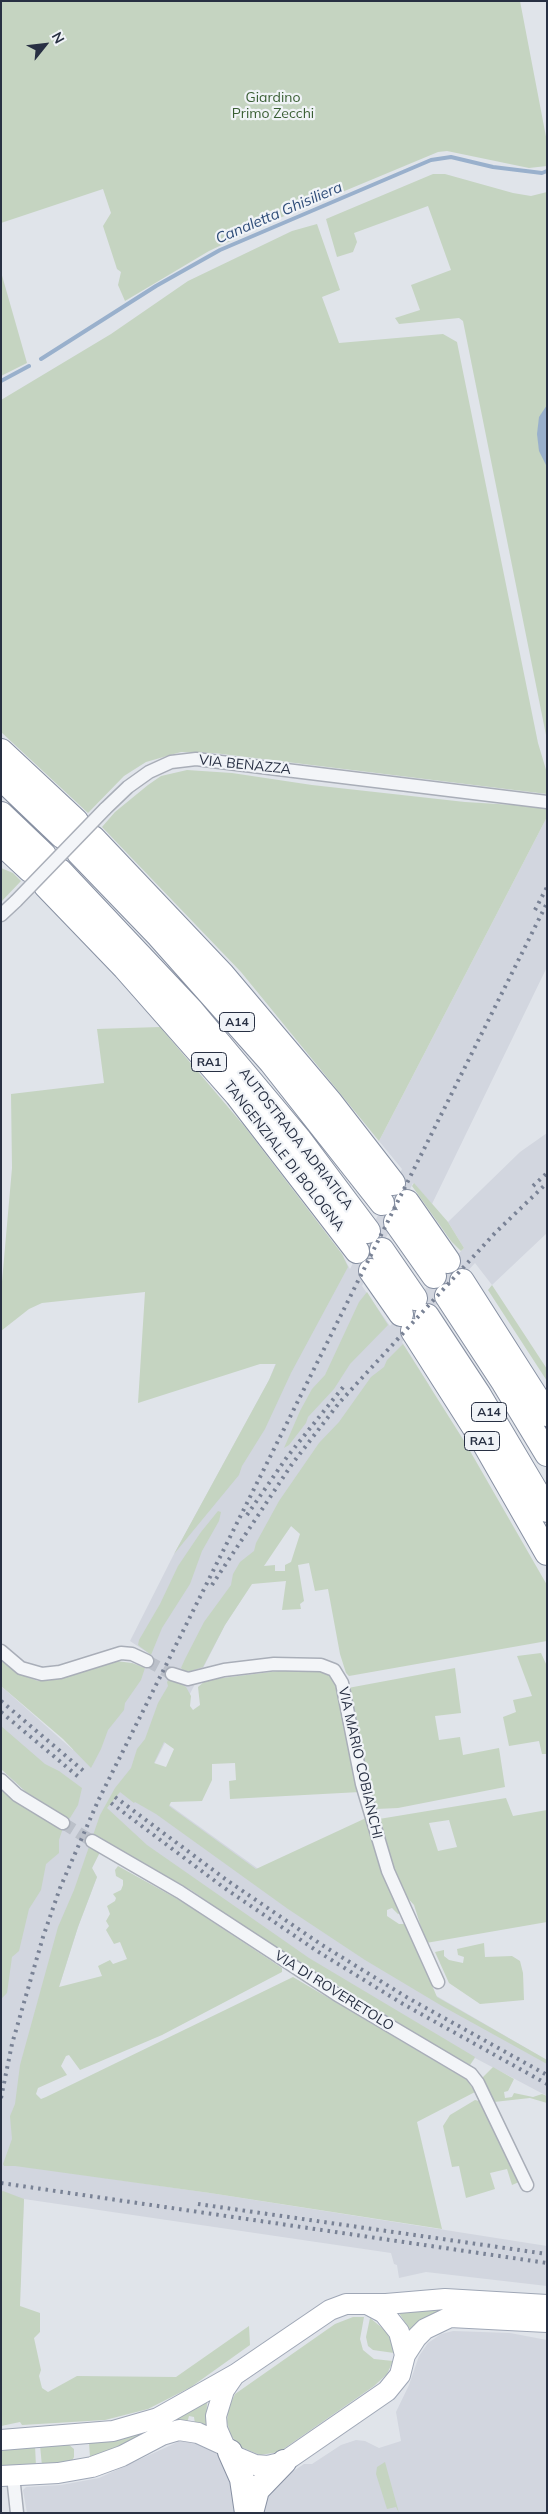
<!DOCTYPE html>
<style>
body{margin:0}
#map{position:relative;width:548px;height:2514px;overflow:hidden;background:#e0e4ea;font-family:Mulish,sans-serif}
canvas{display:block}
.frame{position:absolute;inset:0;border:2px solid #283043;pointer-events:none}
.north{position:absolute;left:20px;top:20px;width:50px;height:50px;-webkit-text-stroke:4px #f0f3f7;paint-order:stroke;rotate:61deg;font-size:14px;font-weight:700;line-height:20px;text-align:center;color:#283043}
.north::after{content:'';display:block;margin:auto;width:18px;height:22px;background:#283043;clip-path:polygon(50% 0,100% 100%,50% 72%,0 100%)}
</style>
<div id="map">
<canvas width="548" height="2514"></canvas>
<div class="frame"></div>
<div class="north">N</div>
</div>
<script>
const context = document.querySelector('canvas').getContext('2d');
context.lineJoin = 'round';
function paint(path, color) { context.fillStyle = color; context.fill(path, 'evenodd'); }
const poly = rows => new Path2D(rows.map(r => 'M' + r).join(''));
function strokePath(path, color, width, dash) { context.strokeStyle = color; context.lineWidth = width; context.lineCap = dash ? 'butt' : 'round'; context.setLineDash(dash || []); context.stroke(path); }
function write(font, color, halo, rows, align = 'center') {
  context.font = font + ' Mulish,sans-serif'; context.lineWidth = 4.5; context.setLineDash([]); context.textBaseline = 'middle'; context.strokeStyle = halo; context.fillStyle = color; for (const [text, x, y, turn = 0] of rows) {
    context.save(); context.translate(x, y); context.rotate((+turn || 0) * Math.PI / 180); context.textAlign = isNaN(turn) ? turn : align; if (halo) context.strokeText(text, 0, 0); context.fillText(text, 0, 0); context.restore();
  }
}
paint(poly([
 [547,817,547,967,432,1204,413,1183,362,1286,390,1326,464,1248,448,1222,520,1152,547,1133,547,1233,492,1285,475,1263,402,1342,429,1385,304,1509,274,1549,225,1625,143,1786,428,1991,547,2060,547,2096,475,2058,470,2065,255,1935,191,1890,96,1837,100,1852,92,1868,97,1877,78,1927,59,1987,15,2165,210,2193,547,2246,547,2286,426,2272,399,2278,397,2265,394,2264,391,2253,24,2199,14,2422,1,2426,1,1919,46,1820,61,1826,67,1819,26,1792,1,1769,1,1686,73,1750,132,1663,145,1667,151,1655,130,1641,174,1554,269,1380,279,1355,342,1254,350,1269,402,1169,379,1141],
 [453,2331,510,2333,547,2340,547,2513,258,2513,259,2507,280,2480,304,2464,312,2464,341,2445,356,2440,365,2441,379,2448,401,2441,396,2412,409,2385,419,2356,428,2343,441,2334],
 [180,2441,196,2442,211,2449,226,2463,240,2513,27,2513,23,2490,26,2487,61,2485,99,2478]
]), '#d2d6df');
paint(poly([
 [520,1,547,142,547,166,529,168,447,151,438,152,275,220,209,251,125,301,118,285,121,272,117,269,103,226,111,213,103,189,1,223,1,2],
 [433,174,445,174,513,193,531,196,547,192,547,740,463,321,459,318,399,324,395,318,420,310,411,285,451,270,428,206,354,233,357,242,353,252,337,257,326,219],
 [317,224,340,290,322,297,339,343,443,334,457,342,538,743,547,773,547,794,214,753,181,752,146,762,124,776,88,813,1,732,1,400,111,334,188,281,292,231],
 [1,272,27,363,1,376],
 [187,770,232,773,312,785,465,802,547,807,547,817,379,1141,241,972,102,827,115,812,148,785,161,776],
 [1,868,13,873,21,881,1,902],
 [160,1027,245,1127,342,1254,348,1267,291,1373,265,1429,242,1466,239,1475,174,1554,269,1380,276,1364,260,1364,138,1403,145,1292,42,1303,29,1309,1,1331,1,1293,12,1168,11,1094,104,1083,97,1029],
 [414,1183,448,1222,464,1248,461,1251,451,1241,412,1186],
 [492,1285,547,1369,547,1381,488,1290],
 [367,1292,388,1325,350,1364,334,1389,308,1417,306,1423,289,1445,284,1448,300,1411,312,1389,325,1375,359,1302],
 [403,1344,466,1444,547,1585,547,1641,349,1676,346,1673,340,1654,328,1589,315,1591,309,1563,298,1565,304,1601,300,1604,301,1609,282,1610,286,1581,252,1584,225,1625,203,1667,191,1671,184,1671,181,1668,185,1659,204,1622,231,1585,233,1574,240,1562,254,1551,256,1543,279,1501,319,1443,339,1422,371,1377,384,1367,387,1360],
 [291,1526,300,1534,291,1562,285,1565,285,1571,275,1571,275,1565,264,1566],
 [218,1511,221,1512,219,1521,202,1551,190,1584,162,1628,151,1655,138,1645,139,1640,160,1604,178,1566,201,1532],
 [541,1653,547,1666,547,1754,542,1754,539,1741,509,1746,503,1717,516,1712,513,1700,532,1696,517,1656],
 [1,1659,22,1675,38,1681,51,1680,116,1661,132,1663,145,1668,141,1680,125,1703,124,1710,108,1730,101,1749,91,1768,63,1739,1,1686],
 [455,1668,461,1713,435,1716,439,1740,460,1737,463,1755,499,1748,505,1787,398,1808,376,1809,367,1782,348,1688],
 [295,1669,319,1669,330,1675,337,1685,360,1792,230,1799,229,1781,236,1780,235,1763,212,1764,212,1780,202,1801,171,1802,169,1806,256,1869,366,1818,401,1913,398,1914,392,1908,387,1910,387,1916,399,1924,406,1924,437,1997,547,2060,547,2064,442,2006,365,1960,288,1909,156,1814,135,1802,134,1803,120,1792,107,1808,147,1845,309,1958,475,2057,470,2065,430,2042,255,1935,191,1890,96,1837,100,1852,92,1868,97,1877,78,1927,59,1987,102,1976,98,1966,110,1960,113,1964,127,1959,120,1942,114,1944,106,1930,109,1926,106,1921,110,1914,107,1906,115,1901,116,1898,113,1894,121,1890,123,1885,123,1880,116,1876,115,1870,118,1866,181,1901,282,1968,282,1972,162,2035,80,2070,69,2055,66,2056,61,2066,67,2075,38,2088,36,2094,41,2099,46,2097,293,1977,467,2080,475,2092,417,2122,442,2229,210,2193,15,2166,4,2166,3,2164,12,2139,10,2116,15,2104,20,2065,58,1927,74,1890,100,1815,115,1788,131,1768,137,1749,145,1739,158,1703,168,1686,167,1682,170,1678,186,1687,191,1696,190,1706,193,1710,200,1705,198,1687,206,1680],
 [164,1742,174,1749,166,1767,154,1763],
 [1,1726,45,1764,59,1771,82,1788,78,1805,70,1818,68,1819,26,1792,1,1769],
 [1,1789,37,1815,63,1828,59,1840,59,1853,46,1864,41,1890,29,1909,19,1951,12,1957,7,1993,1,1999],
 [506,1798,513,1816,547,1810,547,1922,426,1943,414,1905,404,1894,393,1868,379,1819],
 [449,1820,457,1847,438,1851,429,1823],
 [484,1943,485,1957,512,1956,520,1961,523,1973,524,2000,480,2004,449,1983,435,1952,444,1950,444,1956,449,1960,463,1963,464,1957,458,1955,457,1949],
 [493,2067,514,2079,508,2091,504,2092,505,2098,512,2097,514,2093,533,2097,542,2094,547,2096,547,2103,530,2098,494,2102,482,2078],
 [475,2100,479,2101,519,2182,512,2185,507,2169,490,2173,495,2189,466,2198,459,2166,452,2167,443,2126,450,2115],
 [3,2191,24,2199,20,2306,40,2313,40,2332,34,2338,41,2370,39,2376,42,2388,48,2392,77,2376,176,2377,249,2326,250,2345,191,2387,148,2409,105,2420,22,2425,20,2422,1,2426,1,2192],
 [450,2307,426,2317,410,2330,399,2313],
 [353,2317,364,2317,360,2339,363,2350,374,2359,393,2361,387,2374,374,2386,279,2452,260,2455,241,2447,231,2436,227,2422,228,2409,235,2394,335,2324],
 [370,2318,386,2331,391,2341,394,2353,373,2350,368,2346,366,2337],
 [205,2402,207,2403,206,2426,195,2424,194,2417,189,2416,187,2423,90,2457,89,2443],
 [68,2444,74,2449,74,2457,72,2461,42,2466,40,2445],
 [35,2445,36,2467,1,2470,1,2448],
 [385,2462,399,2513,396,2507,387,2509,376,2474,377,2467]
]), '#c5d4c1');
paint(poly([
 [547,405,547,467,539,451,537,434,539,417]
]), '#99b0cc');
strokePath(poly([
 [41,359,156,286,220,250,431,160,451,157,493,167,542,173,547,171],
 [1,381,29,366]
]), '#99b0cc', 4);
strokePath(poly([
 [147,1661,172,1674],
 [63,1823,92,1841]
]), '#bbc0c9', 12, [12, 6]);
const street = poly([
 [105,809,128,787,149,772,171,762,196,759,547,802],
 [1,915,16,901],
 [1,1651,21,1668,42,1674,60,1672,121,1653,132,1654,147,1661],
 [172,1674,188,1679,224,1670,274,1664,321,1665,334,1670,342,1683,362,1784,388,1871,438,1982],
 [1,1780,17,1795,63,1823],
 [92,1841,180,1892,336,1994,471,2074,478,2083,527,2185],
 [13,2476,17,2513]
]);
const primary = poly([
 [405,2355,416,2338,425,2329,450,2317,547,2322],
 [233,2377,224,2390,216,2416,217,2429,224,2445,236,2457,255,2465,268,2466,284,2462,387,2391,400,2375,405,2355,399,2332,384,2313,367,2304],
 [1,2440,113,2431,158,2418,236,2374,330,2310,346,2304,386,2304,445,2299,547,2305],
 [1,2476,58,2473,92,2467,122,2456,162,2435,179,2430,198,2433,224,2445]
]);
const highway = poly([
 [1,751,76,821],
 [1,778,62,836],
 [1,814,44,855],
 [93,838,222,974,331,1103,393,1183],
 [1,843,30,870],
 [79,853,159,936,271,1062,382,1203],
 [60,871,191,1010,299,1139,368,1231],
 [46,886,125,968,237,1095,357,1251],
 [407,1202,448,1261],
 [396,1222,434,1276],
 [382,1250,415,1298],
 [371,1271,401,1314],
 [462,1281,547,1414],
 [447,1296,504,1383,547,1454],
 [427,1316,479,1395,547,1510],
 [413,1331,483,1441,547,1553],
 [230,2452,242,2479,247,2513],
 [251,2513,257,2490,284,2462]
]);
strokePath(street, '#a9aeb8', 15);
strokePath(primary, '#9fa7b6', 22);
strokePath(highway, '#8790a2', 26);
strokePath(street, '#f3f5f8', 12);
strokePath(primary, '#fff', 20);
strokePath(highway, '#fff', 24);
strokePath(poly([
 [535,910,547,887],
 [533,1186,547,1173],
 [247,1515,287,1457,344,1386],
 [212,1585,292,1464,339,1403,495,1233,547,1183],
 [1,1701,86,1773],
 [1,1712,81,1779],
 [115,1797,228,1881,322,1945,408,1998,547,2075],
 [111,1803,223,1887,317,1951,403,2004,547,2084],
 [1,2098,12,2044,43,1937,60,1888,98,1801,547,903],
 [1,2183,547,2263],
 [198,2204,547,2254]
]), '#798295', 4, [2.5, 5]);
const streetBridge = poly([
 [16,901,105,809]
]);
strokePath(streetBridge, '#a9aeb8', 15, []);
strokePath(streetBridge, '#f3f5f8', 12);
for (const [x, y, w] of [
 [237,1022,35],
 [209,1062,35],
 [489,1412,35],
 [482,1441,35]
]) { const box = new Path2D(); box.roundRect(x - w / 2, y - 9.5, w, 19, 4); context.fillStyle = '#f0f3f7'; context.fill(box); strokePath(box, '#283043', 1); }
write('bold 12px', '#283043', null, [
 ["A14",237,1022],
 ["RA1",209,1062],
 ["A14",489,1412],
 ["RA1",482,1441]
]);
write('14px', '#3a5f34', '#f0f3f7', [
 ["Giardino",273,98],
 ["Primo Zecchi",273,114]
]);
write('14px', '#283043', '#f0f3f7', [
 ["VIA BENAZZA",245,765,6],
 ["AUTOSTRADA ADRIATICA",296,1139,52],
 ["TANGENZIALE DI BOLOGNA",284,1156,52],
 ["VIA MARIO COBIANCHI",360,1763,77],
 ["VIA DI ROVERETOLO",334,1991,32]
]);
write('italic 15px', '#2f4d79', '#f0f3f7', [
 ["Canaletta Ghisiliera",279,213,-23]
]);
</script>
